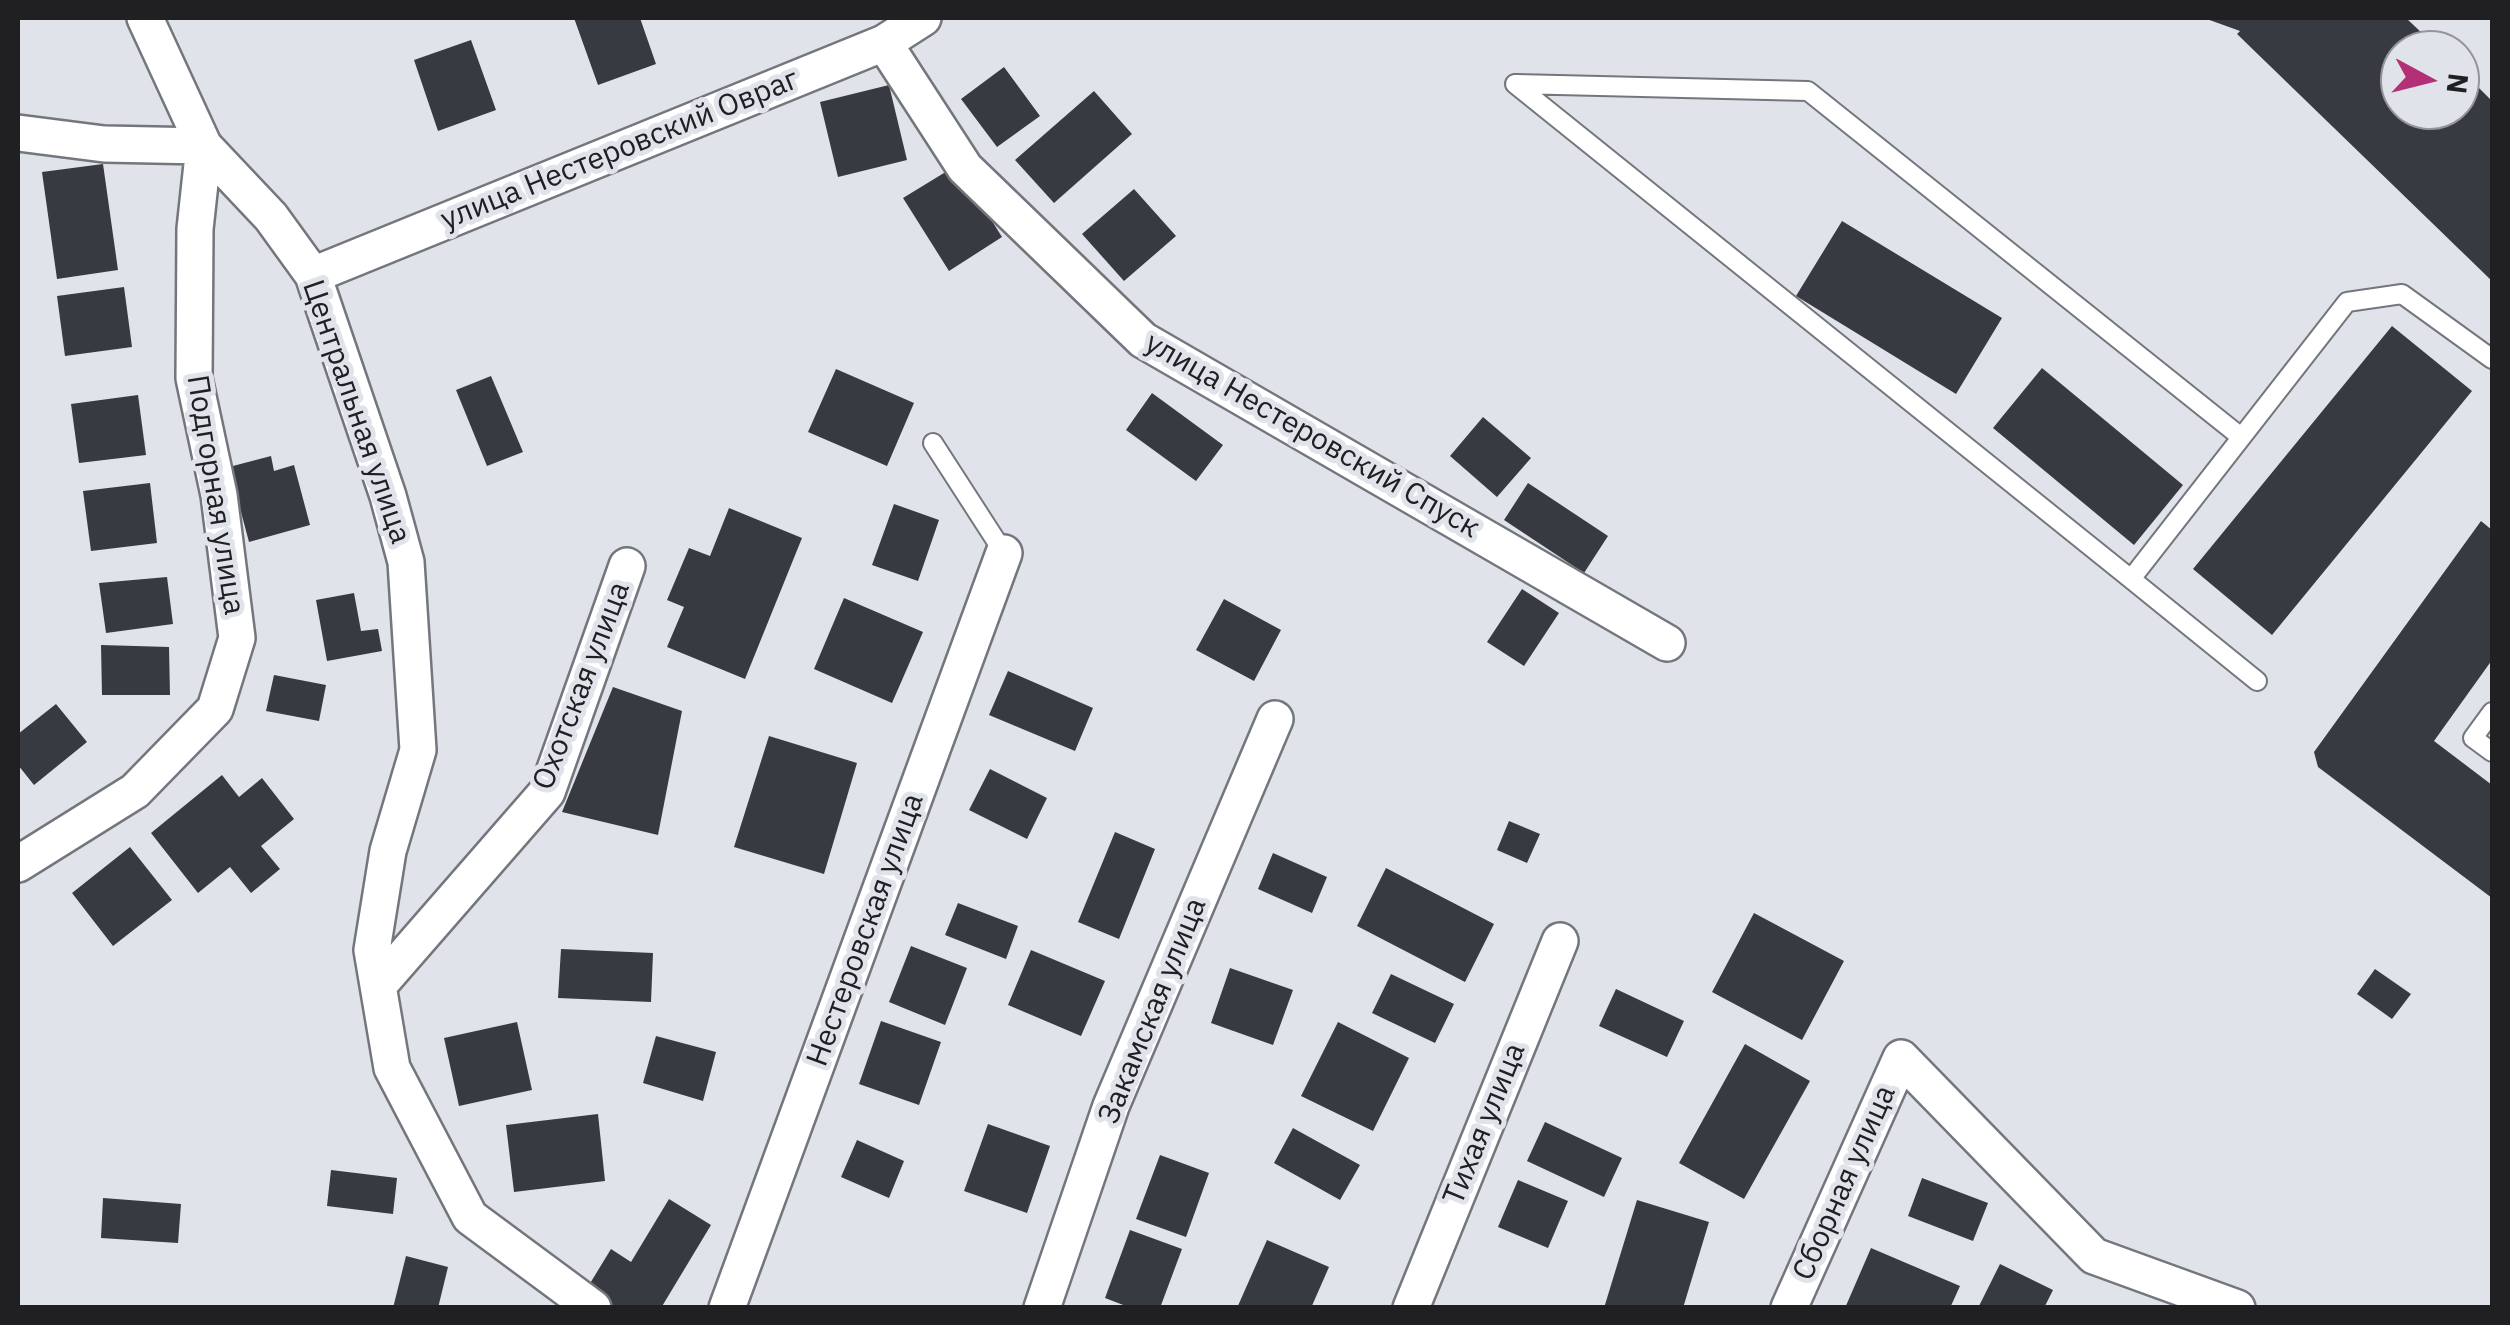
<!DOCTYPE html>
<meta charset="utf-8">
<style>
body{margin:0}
#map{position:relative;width:2510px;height:1325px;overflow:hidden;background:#e1e3eb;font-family:"IBM Plex Sans",sans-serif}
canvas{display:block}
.frame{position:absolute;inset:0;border:20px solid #202023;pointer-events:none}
.north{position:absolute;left:2380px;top:30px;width:100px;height:100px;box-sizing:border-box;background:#e1e3eb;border:2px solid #94959b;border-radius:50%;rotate:97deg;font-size:28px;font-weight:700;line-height:40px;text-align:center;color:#202023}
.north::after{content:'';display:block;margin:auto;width:35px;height:45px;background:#b43076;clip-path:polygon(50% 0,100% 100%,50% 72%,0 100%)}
</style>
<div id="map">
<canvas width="2510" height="1325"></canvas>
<div class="frame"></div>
<div class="north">N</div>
</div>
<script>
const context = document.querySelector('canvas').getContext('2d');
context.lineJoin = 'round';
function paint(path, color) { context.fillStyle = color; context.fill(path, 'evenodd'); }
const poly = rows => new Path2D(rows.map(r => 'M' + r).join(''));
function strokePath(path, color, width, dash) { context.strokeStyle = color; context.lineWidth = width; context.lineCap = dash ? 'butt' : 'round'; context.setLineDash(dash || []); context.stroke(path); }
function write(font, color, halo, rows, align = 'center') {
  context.font = font + ' "IBM Plex Sans",sans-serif'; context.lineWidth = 10; context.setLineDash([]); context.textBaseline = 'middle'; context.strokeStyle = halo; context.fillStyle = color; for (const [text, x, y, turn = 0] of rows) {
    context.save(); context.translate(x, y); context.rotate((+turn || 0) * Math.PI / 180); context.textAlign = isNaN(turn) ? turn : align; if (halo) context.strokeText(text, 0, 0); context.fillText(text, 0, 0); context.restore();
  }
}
paint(poly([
 [574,18,640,18,656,64,598,85],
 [2204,18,2406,18,2440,50,2400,50,2400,110,2460,110,2460,69,2492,101,2492,281,2237,34,2240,31],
 [471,40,496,110,438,131,414,60],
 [1004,67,1040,116,997,147,961,99],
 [889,85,907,160,838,177,820,102],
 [1094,91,1132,134,1054,203,1015,160],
 [103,164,118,270,57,279,42,172],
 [957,165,1002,237,949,271,903,198],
 [1134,189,1176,236,1124,281,1082,234],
 [1842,221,2002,318,1956,394,1796,296],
 [124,287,132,347,65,356,57,296],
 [2392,326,2472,391,2272,635,2193,569],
 [2042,368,2183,485,2134,545,1993,428],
 [836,369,914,403,887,466,808,432],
 [491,376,523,452,487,466,456,390],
 [1152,393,1223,445,1196,481,1126,430],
 [138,395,146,455,79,463,71,404],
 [1483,417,1531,458,1497,497,1450,456],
 [271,456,274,471,294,465,310,525,249,542,229,467],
 [150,483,157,543,91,551,83,491],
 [1528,483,1608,536,1584,573,1504,520],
 [894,504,939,520,918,581,872,565],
 [729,508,802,538,745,679,667,647,684,607,667,600,689,548,710,556],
 [2481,521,2492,530,2492,660,2434,741,2492,785,2492,898,2318,767,2314,752],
 [167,577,173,624,106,633,99,583],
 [1522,589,1559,613,1524,666,1487,642],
 [354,593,361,631,378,629,382,651,327,661,316,600],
 [844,598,923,632,892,703,814,669],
 [1224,599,1281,630,1254,681,1196,650],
 [101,645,169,647,170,695,102,695],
 [1008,671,1093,708,1075,751,989,715],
 [274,675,326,685,319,721,266,711],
 [613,687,682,711,658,835,562,812],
 [56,704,87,742,34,785,18,765,18,734],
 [769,736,857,763,824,874,734,847],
 [990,769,1047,798,1027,839,969,810],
 [222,775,239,797,262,778,294,819,261,846,280,869,251,893,230,867,198,893,151,833],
 [1509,821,1540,834,1527,863,1497,850],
 [1115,832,1155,849,1119,939,1078,922],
 [130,847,172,900,113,946,72,893],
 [1273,853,1327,877,1312,913,1258,889],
 [1386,868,1494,924,1465,982,1357,926],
 [958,903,1018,926,1006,959,945,935],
 [1754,913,1844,961,1802,1040,1712,992],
 [911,946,967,968,945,1025,889,1002],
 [561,949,653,953,651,1002,558,998],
 [1031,950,1105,981,1081,1036,1008,1005],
 [1230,968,1293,990,1273,1045,1211,1023],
 [2375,969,2411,994,2392,1019,2357,994],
 [1391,974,1454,1004,1435,1043,1372,1013],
 [1616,989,1684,1021,1667,1057,1599,1026],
 [881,1021,941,1042,919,1105,859,1084],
 [517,1022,532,1090,459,1106,444,1038],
 [1338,1022,1409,1058,1373,1131,1301,1096],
 [656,1036,716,1052,703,1101,643,1083],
 [1745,1044,1810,1081,1744,1199,1679,1163],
 [598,1114,605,1181,514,1192,506,1125],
 [1545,1122,1622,1158,1604,1197,1527,1161],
 [988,1124,1050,1146,1027,1213,964,1191],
 [1293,1128,1360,1165,1340,1200,1274,1163],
 [857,1140,904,1161,889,1198,841,1177],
 [1160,1155,1209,1173,1186,1237,1136,1219],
 [331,1170,397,1178,393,1214,327,1206],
 [1922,1178,1988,1203,1973,1241,1908,1216],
 [1518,1180,1568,1201,1548,1248,1498,1227],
 [103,1198,181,1204,178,1243,101,1238],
 [669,1199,711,1225,661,1308,616,1308,586,1290,611,1249,631,1262],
 [1637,1200,1709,1222,1683,1308,1604,1308],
 [1130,1230,1182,1249,1160,1308,1131,1308,1105,1298],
 [1267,1240,1329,1267,1311,1308,1237,1308],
 [1871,1248,1960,1286,1950,1308,1845,1308],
 [406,1256,448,1267,438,1308,393,1308],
 [2000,1264,2053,1290,2044,1308,1978,1308]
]), '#383a41');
const lane = poly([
 [1515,84,2131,579,2347,302,2402,294,2492,359],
 [1516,84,1808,91,2241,437],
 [933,443,1004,553],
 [2131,579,2257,681],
 [2492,712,2473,738,2492,752]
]);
const street = poly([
 [145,18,204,146,271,217,313,275,388,496,406,562,418,750,388,851,372,950,392,1068,470,1217,593,1308],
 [884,43,965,168,1143,340,1667,643],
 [18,133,104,144,204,146,195,229,194,378,219,495,237,638,215,709,135,791,18,864],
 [313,275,884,43,923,18],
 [378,986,547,792,627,566],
 [727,1308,1004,553],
 [1042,1308,1111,1106,1275,719],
 [1411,1308,1560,941],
 [1789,1308,1901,1058,2094,1256,2237,1308]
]);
strokePath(lane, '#74767e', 22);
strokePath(street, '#74767e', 40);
strokePath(lane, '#fff', 18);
strokePath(street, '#fff', 35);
write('30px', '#202023', '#e1e3eb', [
 ["улица Нестеровский Овраг",620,150,-22],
 ["Центральная улица",356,412,71],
 ["улица Нестеровский Спуск",1312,436,30],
 ["Подгорная улица",215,495,81],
 ["Охотская улица",582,686,-69],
 ["Нестеровская улица",866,930,-70],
 ["Закамская улица",1153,1011,-68],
 ["Тихая улица",1485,1124,-68],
 ["Сборная улица",1845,1183,-66]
]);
</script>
